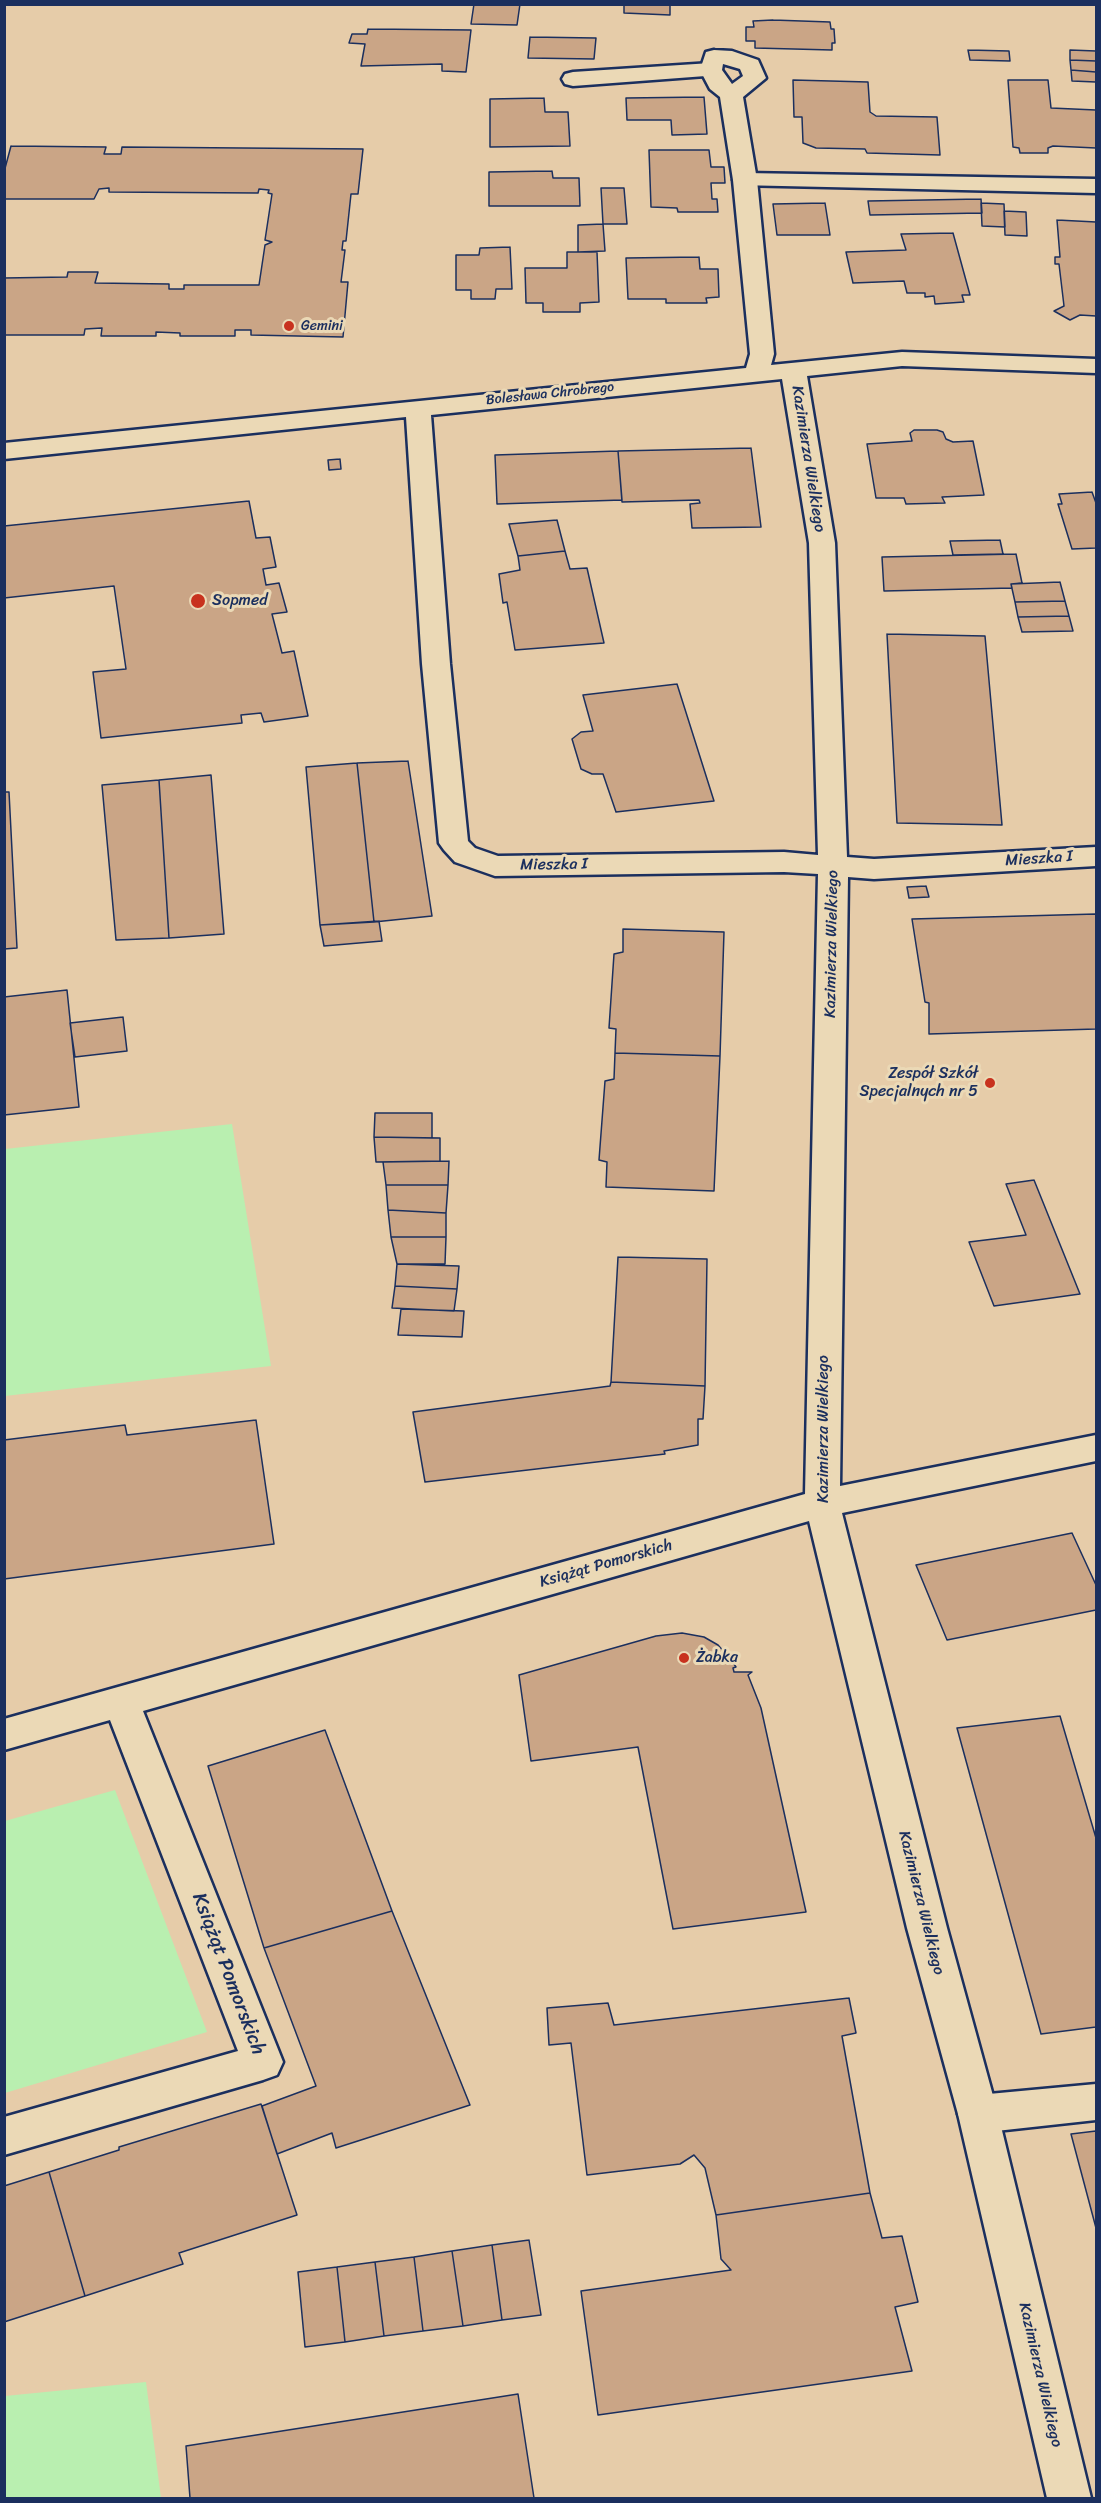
<!DOCTYPE html>
<meta charset="utf-8">
<style>
body{margin:0}
#map{position:relative;width:1101px;height:2503px;overflow:hidden;background:#e6cca9;font-family:Sriracha,sans-serif}
canvas{display:block}
.frame{position:absolute;inset:0;border:6px solid #1b2f5e;pointer-events:none}
</style>
<div id="map">
<canvas width="1101" height="2503"></canvas>
<div class="frame"></div>
</div>
<script>
const context = document.querySelector('canvas').getContext('2d');
context.lineJoin = 'round';
function paint(path, color) { context.fillStyle = color; context.fill(path, 'evenodd'); }
const poly = rows => new Path2D(rows.map(r => 'M' + r).join(''));
function strokePath(path, color, width, dash) { context.strokeStyle = color; context.lineWidth = width; context.lineCap = dash ? 'butt' : 'round'; context.setLineDash(dash || []); context.stroke(path); }
function write(font, color, halo, rows, align = 'center') {
  context.font = font + ' Sriracha,sans-serif'; context.lineWidth = 6; context.setLineDash([]); context.textBaseline = 'middle'; context.strokeStyle = halo; context.fillStyle = color; for (const [text, x, y, turn = 0] of rows) {
    context.save(); context.translate(x, y); context.rotate((+turn || 0) * Math.PI / 180); context.textAlign = isNaN(turn) ? turn : align; if (halo) context.strokeText(text, 0, 0); context.fillText(text, 0, 0); context.restore();
  }
}
paint(poly([
 [232,1124,271,1366,5,1396,5,1149],
 [115,1790,207,2032,5,2093,5,1821],
 [146,2382,161,2498,5,2498,5,2396]
]), '#b9efb0');
const building = poly([
 [474,4,520,4,517,25,471,24,474,4],
 [624,4,670,4,670,15,624,13,624,4],
 [773,20,830,22,831,29,834,29,835,43,832,43,832,50,755,48,755,41,746,41,746,27,754,27,753,21,773,20],
 [368,29,471,30,466,72,442,71,442,64,361,66,365,44,349,43,352,34,367,34,368,29],
 [530,37,596,38,594,59,528,58,530,37],
 [968,50,1009,51,1010,61,970,60,968,50],
 [1070,50,1096,51,1096,61,1070,60,1070,50],
 [1070,60,1096,61,1096,72,1071,70,1070,60],
 [1071,70,1096,72,1096,82,1072,81,1071,70],
 [793,80,868,82,870,112,876,116,937,117,940,155,867,153,865,149,816,148,803,143,802,117,794,117,793,80],
 [1008,80,1048,80,1051,108,1096,110,1096,148,1053,146,1048,148,1048,153,1020,153,1019,148,1013,147,1008,80],
 [704,97,707,134,672,135,671,120,627,120,626,98,704,97],
 [544,98,545,112,568,112,570,146,490,147,490,99,544,98],
 [11,146,106,147,104,154,121,154,122,147,363,149,358,194,351,194,346,241,343,241,342,250,345,250,341,282,348,282,343,337,251,335,251,330,235,330,235,336,180,336,180,333,156,332,156,336,101,336,102,328,85,329,84,335,4,335,4,278,67,277,68,272,98,272,95,283,169,284,169,289,184,289,184,285,259,285,265,245,272,242,265,240,272,194,268,193,269,190,259,189,258,193,109,192,109,188,99,189,94,199,4,199,4,172,11,146],
 [649,150,709,150,711,167,724,167,725,183,711,183,712,199,717,199,718,212,678,212,677,208,651,207,649,150],
 [552,171,553,178,579,178,580,206,489,206,489,172,552,171],
 [601,188,624,188,627,224,603,224,601,188],
 [981,199,982,213,870,215,868,201,981,199],
 [825,203,830,235,777,235,773,204,825,203],
 [981,203,1004,204,1005,227,982,226,981,203],
 [1004,211,1026,212,1027,236,1005,235,1004,211],
 [1057,220,1096,222,1096,316,1080,315,1070,320,1054,311,1064,306,1059,264,1055,264,1055,257,1060,257,1057,220],
 [603,224,605,251,578,252,578,225,603,224],
 [953,233,970,295,962,295,964,302,935,304,934,296,925,297,925,293,907,293,904,281,853,283,846,252,906,250,901,234,953,233],
 [510,247,512,289,496,289,495,299,471,299,471,290,456,290,456,255,479,255,480,248,510,247],
 [567,252,597,252,599,302,580,303,580,312,543,312,543,303,526,303,525,268,567,268,567,252],
 [699,257,700,269,718,269,719,297,706,298,707,303,666,303,666,299,628,299,626,258,699,257],
 [914,430,937,430,943,432,946,439,953,442,973,441,984,495,942,497,945,503,906,504,904,498,876,498,867,444,912,441,910,433,914,430],
 [751,448,761,527,692,528,690,504,700,503,699,500,622,502,618,451,751,448],
 [618,451,622,500,497,504,495,455,618,451],
 [340,459,341,469,329,470,328,460,340,459],
 [1092,492,1096,503,1096,548,1072,549,1058,504,1062,504,1059,494,1092,492],
 [249,501,256,538,270,537,276,567,263,569,266,585,279,583,287,612,272,614,282,653,294,651,308,716,264,722,261,713,241,715,242,723,101,738,93,672,126,669,114,586,4,598,4,526,249,501],
 [557,520,565,551,518,556,509,524,557,520],
 [1000,540,1003,554,953,555,950,541,1000,540],
 [565,551,570,569,587,568,604,643,515,650,507,602,503,603,499,574,520,570,518,556,565,551],
 [1016,554,1022,583,1011,584,1012,588,884,591,882,557,1016,554],
 [1060,582,1065,601,1015,602,1011,584,1060,582],
 [1065,601,1069,616,1018,617,1015,602,1065,601],
 [1069,616,1073,631,1022,632,1018,617,1069,616],
 [887,634,985,636,1002,825,897,823,887,634],
 [677,684,714,801,616,812,603,774,592,774,581,769,572,739,581,732,593,731,583,695,677,684],
 [408,761,432,916,374,922,357,763,408,761],
 [357,763,374,922,320,925,306,767,357,763],
 [211,775,224,934,169,938,159,780,211,775],
 [159,780,169,938,116,940,102,785,159,780],
 [4,792,9,792,17,948,4,949,4,792],
 [926,886,929,897,909,898,907,887,926,886],
 [1096,914,1096,1029,929,1034,929,1003,925,1002,912,919,1096,914],
 [379,921,382,941,324,946,320,925,379,921],
 [623,929,724,932,720,1056,615,1053,616,1029,609,1028,614,954,623,952,623,929],
 [67,990,79,1107,4,1115,4,997,67,990],
 [123,1017,127,1051,75,1057,70,1023,123,1017],
 [615,1053,720,1056,714,1191,606,1187,607,1162,599,1160,605,1081,614,1079,615,1053],
 [375,1113,432,1113,432,1138,374,1137,375,1113],
 [374,1137,440,1138,440,1161,376,1162,374,1137],
 [449,1161,448,1185,386,1185,383,1162,449,1161],
 [1034,1180,1080,1294,994,1306,969,1242,1026,1235,1006,1184,1034,1180],
 [386,1185,448,1185,446,1213,388,1210,386,1185],
 [388,1210,446,1213,446,1237,391,1237,388,1210],
 [391,1237,446,1237,445,1264,397,1264,391,1237],
 [618,1257,707,1259,705,1386,611,1382,618,1257],
 [397,1264,459,1266,457,1289,395,1286,397,1264],
 [395,1286,457,1289,454,1311,392,1308,395,1286],
 [401,1309,464,1311,462,1337,398,1335,401,1309],
 [611,1382,705,1386,703,1419,698,1419,698,1445,664,1451,665,1454,425,1482,413,1412,610,1386,611,1382],
 [256,1420,274,1544,4,1579,4,1440,125,1425,127,1435,256,1420],
 [1072,1533,1096,1585,1096,1610,947,1640,916,1565,1072,1533],
 [682,1633,704,1637,718,1645,732,1661,736,1667,733,1668,734,1672,752,1672,748,1675,761,1708,806,1912,673,1929,638,1747,531,1761,519,1675,656,1636,682,1633],
 [1060,1716,1096,1838,1096,2027,1041,2034,957,1728,1060,1716],
 [325,1730,392,1911,264,1948,208,1766,325,1730],
 [392,1911,470,2105,336,2148,332,2133,277,2154,262,2106,316,2086,264,1948,392,1911],
 [849,1998,856,2033,842,2036,870,2193,716,2215,705,2168,694,2155,680,2164,587,2175,571,2043,549,2045,547,2008,608,2003,614,2025,849,1998],
 [261,2104,297,2215,179,2253,183,2264,85,2296,49,2172,119,2150,119,2147,261,2104],
 [1096,2131,1096,2228,1071,2134,1096,2131],
 [49,2172,85,2296,4,2322,4,2186,49,2172],
 [870,2193,882,2238,902,2236,918,2302,895,2307,912,2371,598,2415,581,2291,731,2270,721,2259,716,2215,870,2193],
 [529,2240,541,2315,502,2320,492,2245,529,2240],
 [492,2245,502,2320,463,2326,452,2251,492,2245],
 [452,2251,463,2326,423,2331,414,2257,452,2251],
 [414,2257,423,2331,384,2336,375,2262,414,2257],
 [375,2262,384,2336,345,2342,337,2267,375,2262],
 [337,2267,345,2342,305,2347,298,2272,337,2267],
 [518,2394,534,2498,190,2498,186,2446,518,2394]
]);
paint(building, '#caa586');
strokePath(building, '#1b2f5e', 1.5);
const service = poly([
 [711,63,719,65,722,70,719,75,573,86,565,84,562,79,565,74,573,72,711,63],
 [745,173,1096,179,1096,193,737,185,733,180,737,175,745,173],
 [1096,2084,1096,2120,978,2133,964,2127,958,2114,964,2101,978,2095,1096,2084]
]);
const minor = poly([
 [714,50,732,51,758,60,766,78,743,97,757,180,774,354,771,365,902,352,1096,359,1096,373,902,366,807,376,835,543,847,857,874,859,1096,847,1096,866,874,879,848,877,840,1486,1096,1435,1096,1461,842,1513,947,1928,998,2114,1091,2498,1047,2498,958,2114,907,1928,809,1521,143,1711,283,2062,277,2075,263,2080,4,2155,4,2117,238,2051,110,1720,4,1750,4,1719,805,1494,818,874,784,872,495,876,455,862,444,850,439,843,422,664,406,417,4,459,4,443,746,368,750,354,733,180,720,97,710,89,700,70,706,52,714,50],
 [723,64,740,69,743,76,732,84,722,70,723,64],
 [782,379,809,543,818,855,784,852,498,856,475,848,468,841,450,664,431,415,782,379]
]);
strokePath(service, '#1b2f5e', 5);
strokePath(minor, '#1b2f5e', 5);
paint(service, '#ebd9b6');
paint(minor, '#ebd9b6');
for (const [x, y, r, color] of [
 [289,326,6,"#c8321e"],
 [198,601,8,"#c8321e"],
 [990,1083,6,"#c8321e"],
 [684,1658,6,"#c8321e"]
]) { const dot = new Path2D(); dot.arc(x, y, r, 0, 2 * Math.PI); context.fillStyle = color; context.fill(dot); strokePath(dot, '#ebd9b6', 2); }
write('14px', '#1b2f5e', '#ebd9b6', [
 ["Gemini",301,326]
], 'left');
write('14px', '#1b2f5e', '#ebd9b6', [
 ["Bolesława Chrobrego",550,394,-6]
]);
write('16px', '#1b2f5e', '#ebd9b6', [
 ["Kazimierza Wielkiego",808,459,81],
 ["Mieszka I",1039,859,-4],
 ["Mieszka I",554,865,-1],
 ["Kazimierza Wielkiego",832,944,-89],
 ["Kazimierza Wielkiego",824,1429,-90],
 ["Książąt Pomorskich",606,1564,-16],
 ["Kazimierza Wielkiego",921,1903,76],
 ["Kazimierza Wielkiego",1040,2375,77]
]);
write('16px', '#1b2f5e', '#ebd9b6', [
 ["Sopmed",212,601],
 ["Zespół Szkół",978,1074,"right"],
 ["Specjalnych nr 5",978,1092,"right"],
 ["Żabka",696,1658]
], 'left');
write('20px', '#1b2f5e', '#ebd9b6', [
 ["Książąt Pomorskich",228,1974,69]
]);
</script>
